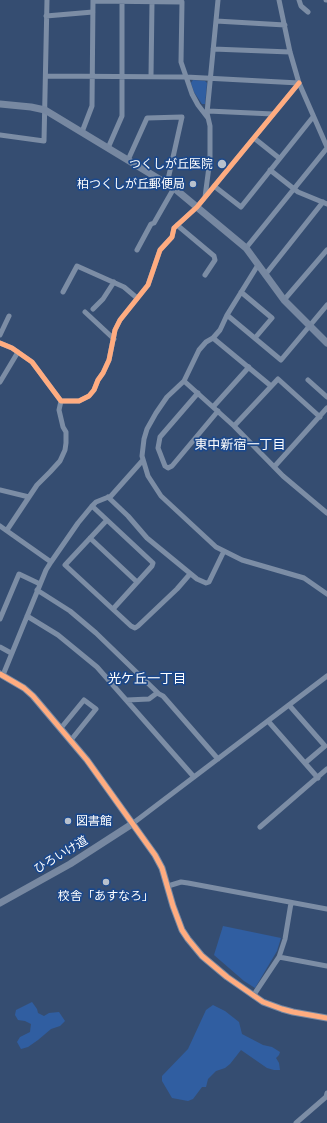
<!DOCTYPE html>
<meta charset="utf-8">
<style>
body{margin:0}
canvas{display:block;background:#354d71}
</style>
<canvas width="327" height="1123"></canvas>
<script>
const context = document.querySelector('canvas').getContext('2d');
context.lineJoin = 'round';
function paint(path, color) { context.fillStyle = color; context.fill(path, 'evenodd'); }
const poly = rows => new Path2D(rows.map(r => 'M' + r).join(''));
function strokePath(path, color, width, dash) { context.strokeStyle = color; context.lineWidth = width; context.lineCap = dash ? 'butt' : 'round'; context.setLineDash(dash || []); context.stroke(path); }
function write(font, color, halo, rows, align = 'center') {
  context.font = font + ' Figtree,"Noto Sans JP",sans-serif'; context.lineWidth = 3.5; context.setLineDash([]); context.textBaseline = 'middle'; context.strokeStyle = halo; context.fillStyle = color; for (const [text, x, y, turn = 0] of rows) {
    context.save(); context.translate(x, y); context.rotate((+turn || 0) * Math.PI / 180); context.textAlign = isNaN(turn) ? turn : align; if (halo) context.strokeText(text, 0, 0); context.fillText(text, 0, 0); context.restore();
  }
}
paint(poly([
 [193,80,205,81,207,83,205,104,202,104,194,92,191,83],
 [223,926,281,938,277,951,255,988,244,981,214,955],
 [32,1002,37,1009,38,1013,44,1016,49,1013,59,1012,65,1021,60,1026,51,1029,38,1040,28,1047,21,1049,17,1042,20,1037,30,1032,31,1024,25,1021,18,1020,15,1015,16,1010],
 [213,1005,225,1011,239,1022,242,1034,263,1045,272,1047,280,1052,279,1055,276,1058,279,1063,280,1070,274,1070,267,1068,241,1050,230,1064,225,1068,216,1071,208,1079,206,1087,202,1087,193,1099,188,1101,172,1098,162,1081,162,1076,188,1049,206,1010]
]), '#305ea1');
strokePath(poly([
 [279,0,290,52,299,83,327,147],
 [299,0,301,6,308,12],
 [326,0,327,0],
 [93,1,182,2,181,62,192,94,198,105,208,118],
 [46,16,93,12],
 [216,21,285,25],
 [213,49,290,52],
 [46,76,186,77,299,83],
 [151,76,152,2],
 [208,111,273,114],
 [82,132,92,106,93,0],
 [0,135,44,141,47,0],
 [254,138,279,158],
 [108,148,122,116,122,2],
 [128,160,147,118,182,117,167,184],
 [270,170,298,192,327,204],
 [214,186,241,207,313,117],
 [205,197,210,159,210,126,207,113,218,0],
 [177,225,214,256,215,260,205,275],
 [246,248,327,148],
 [137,250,151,224,154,223,174,188],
 [258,265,227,315,220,330,213,338,206,342,199,350,184,381,167,397,156,413,147,429,144,439,142,456,148,476,161,496,216,547,242,560,304,578,327,594],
 [265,275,323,202],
 [63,292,77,266,124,287,137,298],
 [241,292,272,318,255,338],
 [284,300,327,250],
 [93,309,103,299,114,282],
 [85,312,114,339],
 [227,315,281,360,327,305],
 [0,335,9,316],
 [213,338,271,386],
 [0,343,12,348,32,362,61,401,79,401,89,396,94,390,98,380,103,373,109,360,115,330,120,320,148,285,160,250,172,237,174,228,197,207,299,83],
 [308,380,327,397],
 [184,381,234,426,283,476,327,513],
 [0,382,18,352],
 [198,393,160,437,158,448,165,466,168,468,172,466,218,411],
 [213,407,249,367],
 [234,426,278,379,320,417],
 [274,467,327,408],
 [0,490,29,497],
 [108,497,128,516,147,538,197,579,206,583,209,582,224,551],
 [92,506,153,563,152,566,113,609],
 [107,520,65,565,131,626,135,628,138,626,177,589,190,574],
 [0,526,51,562],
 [7,530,37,485,50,472,60,461,65,450,66,443,66,432,63,427,59,410,61,401],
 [90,538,137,582],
 [37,590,70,611,96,633,159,694,163,696,218,759],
 [27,616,58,635,97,667,194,777],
 [0,619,19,574,40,584],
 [0,647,11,653],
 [3,675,46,570,51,562,78,523,92,506,96,502,111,496,143,460],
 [127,700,149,699,157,693],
 [289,705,325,746,305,763],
 [268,721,318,778],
 [61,728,84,700,96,709,71,740],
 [132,824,327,676],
 [260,827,327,769],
 [168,886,181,882,188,883,327,909],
 [279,957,327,966],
 [253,996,279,957,285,939,291,903],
 [296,1123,326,1097,327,1093]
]), '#7c8da5', 5);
strokePath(poly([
 [0,104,31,107,45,110,174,188,246,248,284,300,327,343],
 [0,674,24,688,33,696,87,760,155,855,162,868,173,906,182,930,188,939,202,956,227,977,263,1002,282,1009,293,1012,327,1018],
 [0,903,70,864,132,824]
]), '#7788a1', 7);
strokePath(poly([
 [0,343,12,348,32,362,61,401,79,401,89,396,94,390,98,380,103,373,109,360,115,330,120,320,148,285,160,250,172,237,174,228,197,207,299,83],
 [0,674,24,688,33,696,87,760,155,855,162,868,173,906,182,930,188,939,202,956,227,977,263,1002,282,1009,293,1012,327,1018]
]), '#ffac80', 5);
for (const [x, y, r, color] of [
 [222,164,5,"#b8c1cd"],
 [193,184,4,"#b8c1cd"],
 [68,821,4,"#b8c1cd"],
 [106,882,4,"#b8c1cd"]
]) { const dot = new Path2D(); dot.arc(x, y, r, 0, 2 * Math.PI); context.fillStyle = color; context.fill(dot); strokePath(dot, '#1c488a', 1.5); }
write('12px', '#fff', '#1c488a', [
 ["つくしが丘医院",213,164],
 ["柏つくしが丘郵便局",185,184],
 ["図書館",76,821,"left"],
 ["校舎「あすなろ」",106,896,"center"]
], 'right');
write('12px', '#fff', '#1c488a', [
 ["ひろいけ道",61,855,-31]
]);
write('13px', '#fff', '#1c488a', [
 ["東中新宿一丁目",240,445],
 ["光ケ丘一丁目",147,679]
]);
</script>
